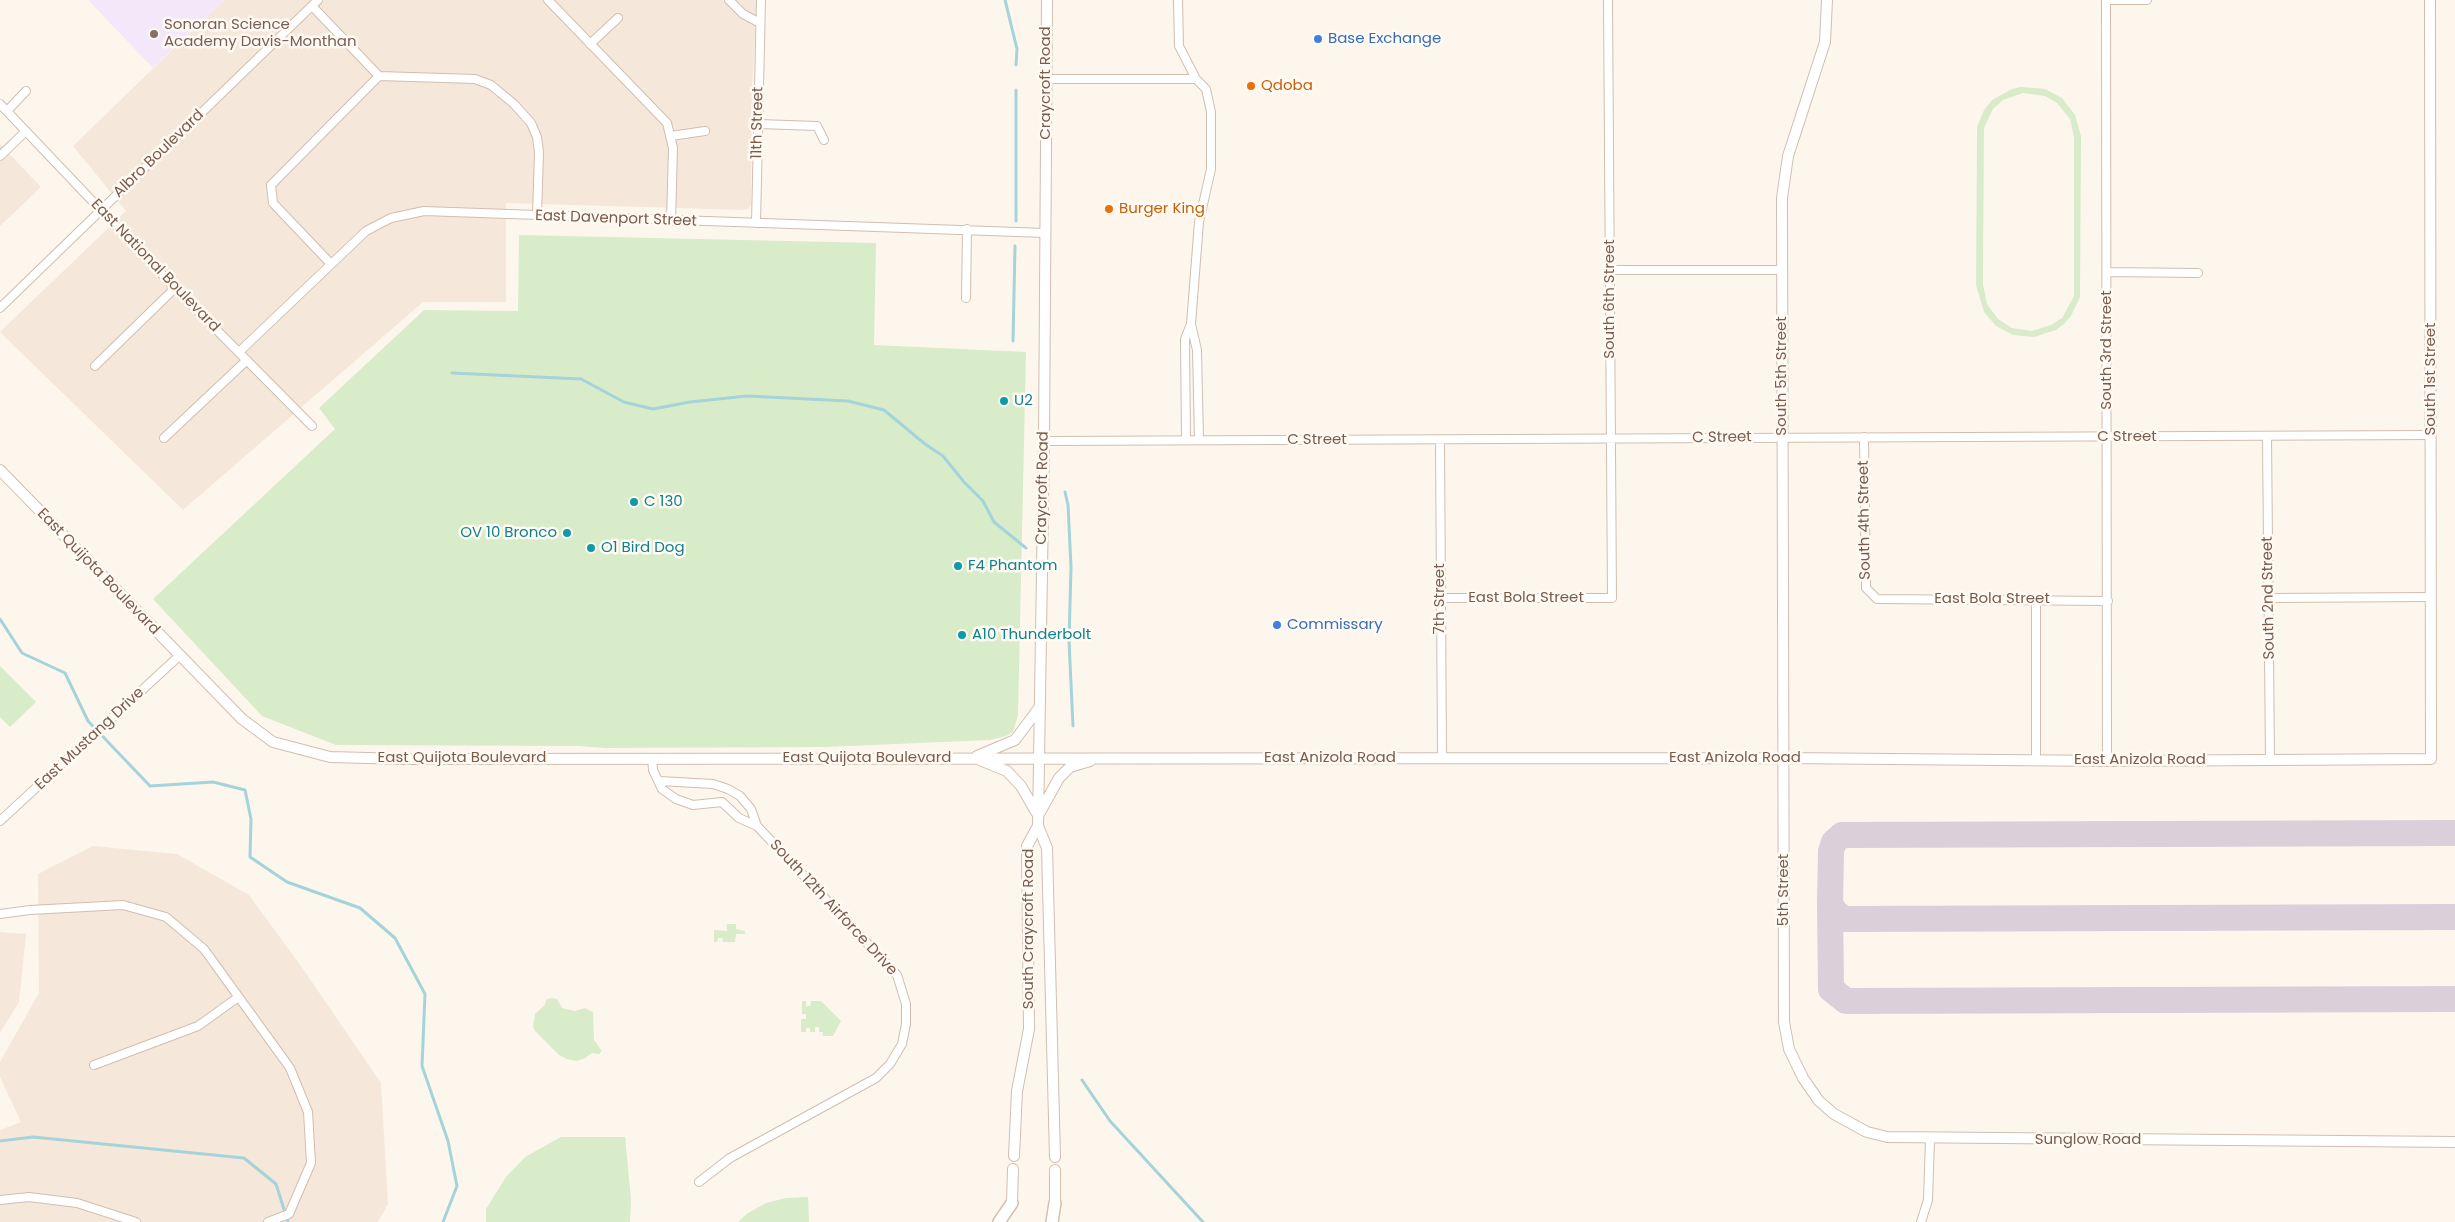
<!DOCTYPE html>
<style>
body{margin:0}
canvas{display:block;background:#fdf6ec}
</style>
<canvas width="2455" height="1222"></canvas>
<script>
const context = document.querySelector('canvas').getContext('2d');
context.lineJoin = 'round';
function paint(path, color) { context.fillStyle = color; context.fill(path, 'evenodd'); }
const poly = rows => new Path2D(rows.map(r => 'M' + r).join(''));
function strokePath(path, color, width, dash) { context.strokeStyle = color; context.lineWidth = width; context.lineCap = dash ? 'butt' : 'round'; context.setLineDash(dash || []); context.stroke(path); }
function write(font, color, halo, rows, align = 'center') {
  context.font = font + ' Poppins,sans-serif'; context.lineWidth = 5; context.setLineDash([]); context.textBaseline = 'middle'; context.strokeStyle = halo; context.fillStyle = color; for (const [text, x, y, turn = 0] of rows) {
    context.save(); context.translate(x, y); context.rotate((+turn || 0) * Math.PI / 180); context.textAlign = isNaN(turn) ? turn : align; if (halo) context.strokeText(text, 0, 0); context.fillText(text, 0, 0); context.restore();
  }
}
paint(poly([
 [224,0,757,0,752,89,751,205,748,209,743,210,506,203,506,302,423,302,183,510,0,332,126,211,73,146],
 [0,144,41,187,0,226],
 [93,846,177,854,249,895,301,966,381,1083,388,1204,378,1222,0,1222,0,1130,21,1122,0,1077,0,1062,39,993,38,874],
 [0,932,26,934,19,1002,0,1033]
]), '#f5e8da');
paint(poly([
 [88,0,224,0,153,68]
]), '#f3e8fa');
paint(poly([
 [2021,87,2045,89,2062,98,2075,115,2081,136,2080,297,2071,316,2064,324,2056,330,2034,337,2013,335,1996,326,1984,312,1976,285,1977,127,1984,110,1992,100,2012,89],
 [2023,93,2045,96,2057,103,2070,119,2074,138,2074,296,2062,318,2051,325,2032,331,2012,328,1998,319,1987,304,1983,284,1984,128,1993,109,2003,100],
 [519,235,876,243,874,345,1026,352,1018,715,1013,732,1006,736,990,740,825,747,605,748,578,746,336,745,262,716,153,599,335,429,319,408,424,310,518,311],
 [0,666,36,702,10,727,0,717],
 [727,924,736,924,736,929,745,931,745,934,736,934,735,942,723,942,722,938,718,938,717,942,714,942,714,930,727,931],
 [552,998,557,999,562,1008,575,1011,585,1008,593,1012,594,1040,602,1051,599,1054,592,1053,583,1059,576,1061,567,1059,559,1055,535,1031,533,1027,535,1014,544,1006,547,999],
 [802,1001,806,1001,806,1006,810,1006,811,1001,821,1001,841,1021,833,1036,823,1036,823,1032,819,1032,819,1027,815,1027,815,1032,810,1032,810,1028,806,1028,806,1032,801,1032,801,1019,806,1019,806,1014,802,1014],
 [561,1137,625,1137,631,1199,630,1222,486,1222,486,1209,506,1177,525,1157],
 [808,1197,809,1222,738,1222,748,1213,766,1203,786,1198]
]), '#d8ecc9');
strokePath(poly([
 [1005,0,1017,49,1016,65],
 [1016,221,1016,90],
 [1013,341,1015,246],
 [452,373,581,379,624,402,653,409,690,402,747,396,848,401,884,410,925,444,943,456,964,482,983,501,994,522,1026,548],
 [1065,492,1068,505,1071,567,1069,641,1073,726],
 [0,619,22,653,65,673,88,721,150,786,213,782,245,790,251,819,250,857,287,882,360,908,395,938,425,994,422,1066,448,1141,457,1186,443,1222],
 [1082,1080,1110,1121,1203,1222],
 [0,1141,33,1137,244,1158,276,1184,288,1222]
]), '#a5d3da', 3);
strokePath(poly([
 [2455,833,1842,835,1834,842,1831,851,1830,904,1831,989,1846,1001,2455,999],
 [1830,904,1836,913,1845,919,2455,917]
]), '#dbcfda', 26);
const minor = poly([
 [548,0,667,123,673,148,671,221],
 [729,0,743,14,760,23],
 [1178,0,1179,46,1196,79,1206,89,1211,112,1211,169,1199,222,1191,324,1185,339,1186,440],
 [2106,0,2107,761],
 [2106,0,2147,0],
 [312,6,379,76,475,79,491,85,514,104,531,123,537,137,539,152,537,216],
 [590,44,618,18],
 [1046,79,1196,79],
 [0,104,175,288,312,426],
 [7,111,26,91],
 [759,124,817,126,824,140],
 [671,136,705,131],
 [0,156,26,131],
 [756,223,761,0],
 [331,264,273,203,271,185,379,76],
 [1611,270,1783,270],
 [2108,272,2198,273],
 [966,298,967,229],
 [0,308,318,0],
 [1191,324,1197,350,1199,440],
 [239,352,366,231,391,218,424,211,1045,233],
 [95,366,175,288],
 [2267,436,2270,760],
 [1864,437,1866,588,1877,599,2108,601],
 [164,438,247,360],
 [1440,440,1442,758],
 [1044,441,2431,435],
 [1439,598,1612,598,1608,0],
 [2269,598,2431,597],
 [2036,599,2036,760],
 [652,758,653,770,662,789,676,799,693,805,722,802,739,818,757,826,751,809,740,796,728,789,713,784,660,781],
 [0,821,179,656],
 [0,914,30,910,123,905,166,917,204,949,290,1068,308,1112,311,1163,289,1214,268,1222],
 [94,1065,198,1026,237,998],
 [699,1182,730,1158,876,1078,890,1064,902,1044,906,1024,906,1004,897,975,757,826],
 [0,1200,29,1197,77,1203,136,1222],
 [1921,1222,1928,1200,1930,1139]
]);
const tertiary = poly([
 [1047,0,1044,441,1038,826,1047,848,1055,1157],
 [1827,0,1825,42,1788,156,1782,198,1784,1022,1789,1049,1803,1078,1819,1101,1834,1114,1867,1132,1887,1137,2455,1142],
 [0,470,242,719,273,742,330,757,403,759,1784,758,2107,761,2431,759,2430,0],
 [977,756,1015,740,1039,708],
 [980,760,1007,771,1021,786,1036,812],
 [1039,814,1059,778,1070,767,1090,761],
 [1014,1156,1017,1091,1029,1029,1027,846,1038,826],
 [1012,1203,1013,1169],
 [1055,1203,1055,1170]
]);
const secondary = poly([
 [999,1222,1012,1203],
 [1052,1222,1055,1203]
]);
strokePath(minor, '#d1beb0', 10);
strokePath(tertiary, '#d1beb0', 12);
strokePath(secondary, '#d6c0b0', 14);
strokePath(minor, '#fff', 8);
strokePath(tertiary, '#fff', 10);
strokePath(secondary, '#fff', 11);
for (const [x, y, r, color] of [
 [154,34,5,"#8d6e63"],
 [1318,39,5,"#3f7fe0"],
 [1251,86,5,"#e8710a"],
 [1109,209,5,"#e8710a"],
 [1004,401,5,"#0f9aa8"],
 [634,502,5,"#0f9aa8"],
 [567,533,5,"#0f9aa8"],
 [591,548,5,"#0f9aa8"],
 [958,566,5,"#0f9aa8"],
 [1277,625,5,"#3f7fe0"],
 [962,635,5,"#0f9aa8"]
]) { const dot = new Path2D(); dot.arc(x, y, r, 0, 2 * Math.PI); context.fillStyle = color; context.fill(dot); strokePath(dot, '#fffaf3', 2); }
write('15px', '#785e54', '#fffaf3', [
 ["Sonoran Science",164,25],
 ["Academy Davis-Monthan",164,42]
], 'left');
write('15px', '#366cbe', '#fffaf3', [
 ["Base Exchange",1328,39],
 ["Commissary",1287,625]
], 'left');
write('15px', '#7a5c4d', '#fffaf3', [
 ["Craycroft Road",1046,83,-90],
 ["11th Street",758,123,-89],
 ["Albro Boulevard",159,154,-44],
 ["East Davenport Street",616,219,2],
 ["East National Boulevard",155,266,46],
 ["South 6th Street",1610,299,-90],
 ["South 3rd Street",2107,350,-90],
 ["South 5th Street",1782,376,-90],
 ["South 1st Street",2431,379,-90],
 ["C Street",2127,437],
 ["C Street",1722,438,-1],
 ["C Street",1317,440],
 ["Craycroft Road",1043,488,-89],
 ["South 4th Street",1865,520,-91],
 ["East Quijota Boulevard",98,572,46],
 ["East Bola Street",1526,598],
 ["South 2nd Street",2269,598,-91],
 ["7th Street",1440,599,-90],
 ["East Bola Street",1992,599],
 ["East Mustang Drive",90,739,-43],
 ["East Quijota Boulevard",462,758],
 ["East Quijota Boulevard",867,758],
 ["East Anizola Road",1330,758],
 ["East Anizola Road",1735,758],
 ["East Anizola Road",2140,760],
 ["5th Street",1784,890,-90],
 ["South 12th Airforce Drive",833,908,47],
 ["South Craycroft Road",1029,929,-90],
 ["Sunglow Road",2088,1140]
]);
write('15px', '#c56008', '#fffaf3', [
 ["Qdoba",1261,86],
 ["Burger King",1119,209]
], 'left');
write('15px', '#0d838f', '#fffaf3', [
 ["U2",1014,401],
 ["C 130",644,502],
 ["OV 10 Bronco",557,533,"right"],
 ["O1 Bird Dog",601,548],
 ["F4 Phantom",968,566],
 ["A10 Thunderbolt",972,635]
], 'left');
</script>
